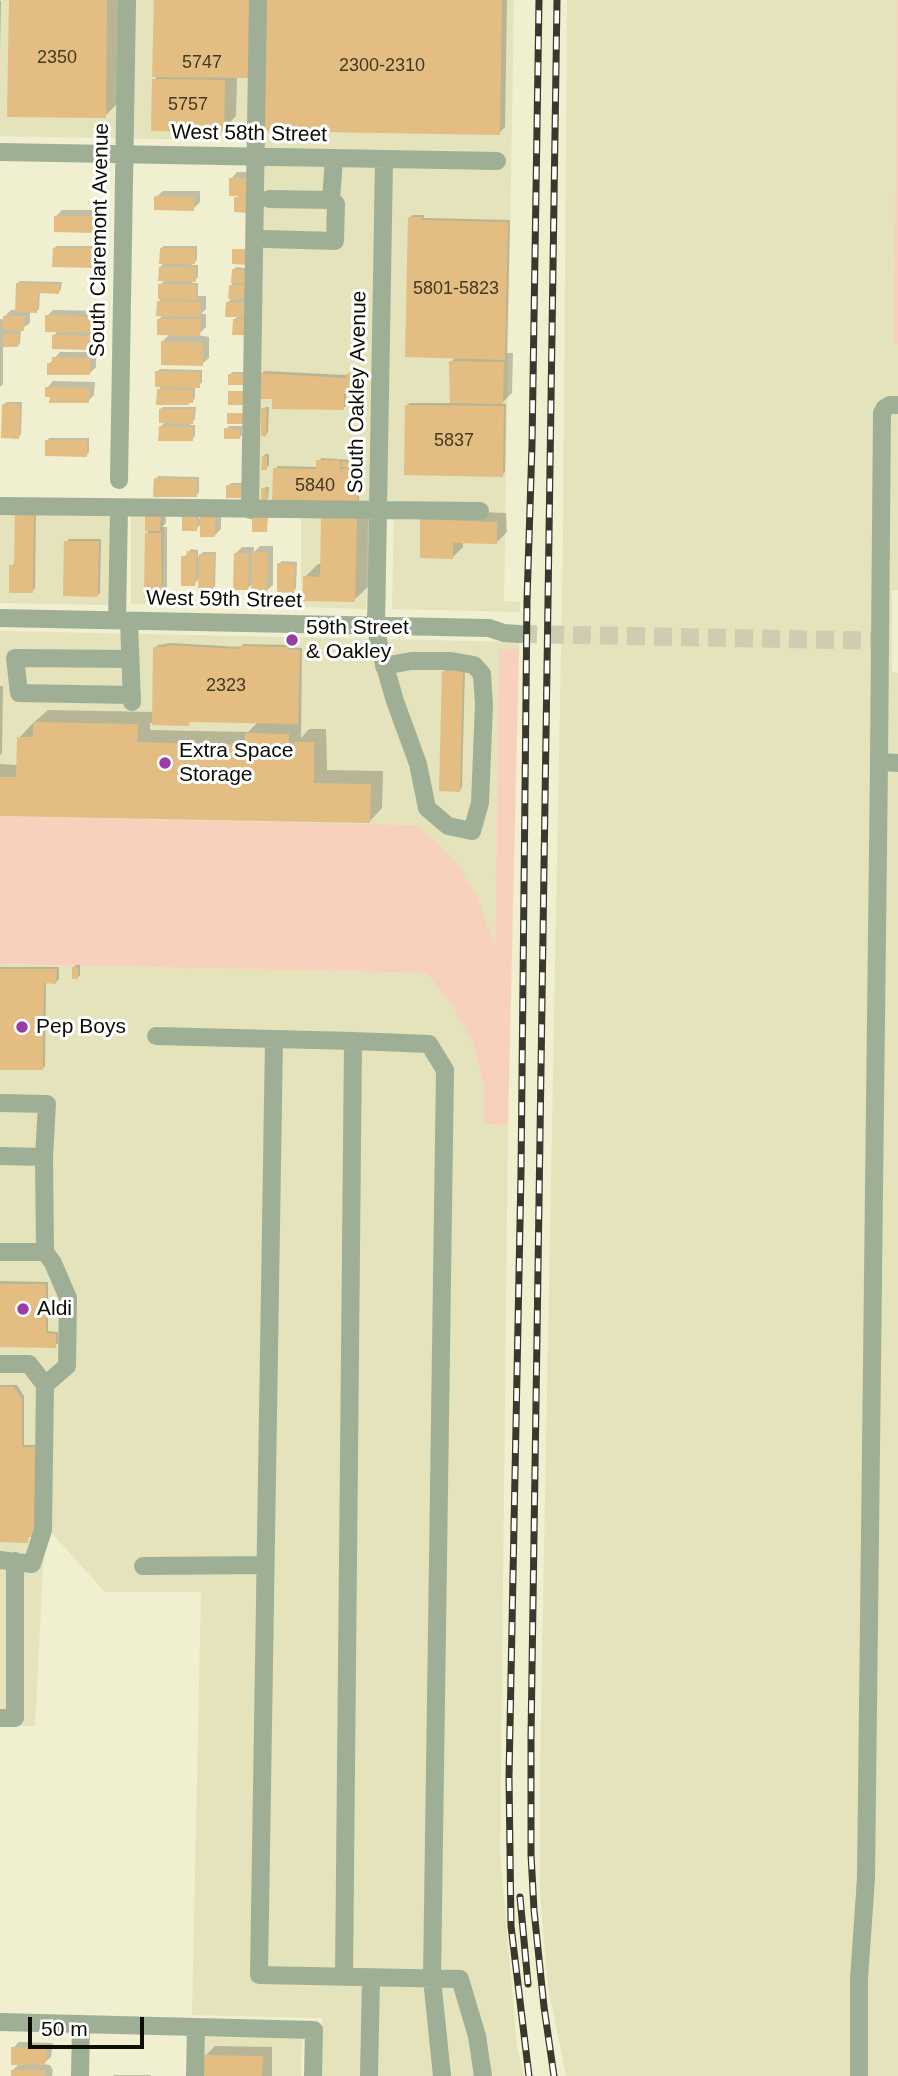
<!DOCTYPE html>
<style>
body{margin:0}
#map{position:relative;width:898px;height:2076px;overflow:hidden;background:#f0efcf;font-family:Arial,sans-serif}
canvas{display:block}
.scale{position:absolute;left:28px;top:2017px;width:116px;height:32px;box-sizing:border-box;border:4px solid #0e0d04;border-top:0;padding-left:9px;font-size:21px;line-height:24px;white-space:nowrap;color:#0e0d04;-webkit-text-stroke:5px #fff;paint-order:stroke}
</style>
<div id="map">
<canvas width="898" height="2076"></canvas>
<div class="scale">50 m</div>
</div>
<script>
const context = document.querySelector('canvas').getContext('2d');
context.lineJoin = 'round';
function paint(path, color) { context.fillStyle = color; context.fill(path, 'evenodd'); }
const poly = rows => new Path2D(rows.map(r => 'M' + r).join(''));
function strokePath(path, color, width, dash) { context.strokeStyle = color; context.lineWidth = width; context.lineCap = dash ? 'butt' : 'round'; context.setLineDash(dash || []); context.stroke(path); }
function write(font, color, halo, rows, align = 'center') {
  context.font = font + ' Arial,sans-serif'; context.lineWidth = 6; context.setLineDash([]); context.textBaseline = 'middle'; context.strokeStyle = halo; context.fillStyle = color; for (const [text, x, y, turn = 0] of rows) {
    context.save(); context.translate(x, y); context.rotate((+turn || 0) * Math.PI / 180); context.textAlign = isNaN(turn) ? turn : align; if (halo) context.strokeText(text, 0, 0); context.fillText(text, 0, 0); context.restore();
  }
}
paint(poly([
 [0,0,514,0,504,601,520,602,520,612,392,609,394,511,368,511,366,609,301,607,301,510,250,510,255,141,0,136],
 [567,0,897,0,894,343,898,344,898,590,892,591,892,672,898,673,898,2076,566,2076,548,1986,540,1892,540,1765,563,543],
 [0,506,110,508,108,605,0,603],
 [131,508,164,509,163,604,131,604],
 [0,631,519,642,519,649,499,650,495,951,478,898,418,825,0,816],
 [0,964,426,973,448,1000,473,1043,484,1088,485,1124,508,1125,500,1855,517,2047,524,2076,321,2076,322,2018,192,2015,201,1592,105,1592,48,1529,43,1566,35,1726,0,1726],
 [196,2037,302,2038,301,2076,196,2076]
]), '#e4e3bb');
paint(poly([
 [897,0,898,0,898,344,894,344],
 [499,649,519,649,508,1125,484,1124,484,1088,473,1043,448,1000,426,973,0,964,0,816,418,825,456,862,478,898,495,949]
]), '#f8d1bc');
paint(poly([
 [11,0,120,0,118,103,105,116],
 [155,0,237,76,236,116,223,130,154,80,158,75],
 [266,0,507,0,505,127,499,133],
 [0,1,1,1,0,54],
 [237,172,256,172,251,208,236,198,240,194,231,179],
 [163,191,200,191,200,202,193,209,156,197],
 [62,210,100,210,100,225,93,231,56,216],
 [413,215,424,215,424,218,510,220,507,353,513,353,512,393,501,404,506,404,505,472,502,475,407,405,410,403,451,403,451,362,456,357,410,217],
 [57,246,97,246,96,263,94,266,54,248],
 [164,246,197,246,197,260,191,265,198,265,198,277,192,283,198,283,198,296,206,296,206,309,201,314,206,314,206,327,198,335,209,337,209,358,202,364,163,341,171,333,159,319,164,314,158,302,163,297,160,285,165,280,160,267,165,262,161,248],
 [236,267,245,268,251,331,234,320,239,315,227,303,233,297,230,286,233,283,233,270],
 [20,281,62,282,61,289,59,292,40,292,39,309,37,311,30,311,30,323,21,329,20,343,18,346,3,345,3,384,0,387,0,319,5,320,5,316,11,310,17,310,17,284],
 [53,310,99,311,95,342,89,348,53,336,59,330,47,316],
 [60,352,96,352,96,367,89,374,49,364],
 [160,369,202,370,202,383,195,386,195,398,193,401,158,390,163,385,157,372],
 [264,371,347,375,350,373,360,373,360,390,358,393,346,393,346,406,343,408,274,397,262,374],
 [233,372,246,372,246,381,230,374],
 [53,381,95,382,94,395,88,401,51,396,47,388],
 [7,402,22,402,21,434,19,437,4,404],
 [163,407,196,407,195,419,190,425,195,425,195,436,192,439,160,427,166,421,160,409],
 [266,407,269,407,268,432,266,435,263,409],
 [229,426,242,426,242,435,240,437,226,429],
 [49,438,89,438,89,452,87,455,47,441],
 [266,454,269,454,269,465,266,468,263,456],
 [321,458,355,460,351,467,360,467,359,500,355,504,369,505,368,587,354,600,305,577,318,564,322,564,323,517,275,469,278,466,318,467],
 [158,476,199,477,199,493,196,495,156,479],
 [231,483,243,483,243,493,241,496,228,486],
 [266,487,269,487,268,498,266,500,263,489],
 [36,506,35,588,32,591,11,566,15,563],
 [166,507,166,523,162,527,167,527,167,589,161,595,147,533],
 [208,510,221,510,221,529,214,536,202,523,196,529,184,529,199,513,199,519],
 [432,510,506,513,507,532,497,542,463,542,463,547,453,557,422,520],
 [69,539,101,539,100,593,97,596,66,542],
 [260,546,273,546,273,585,266,591,253,583,247,589,236,553,242,547,254,547,254,552],
 [191,549,198,550,198,557,203,552,216,552,215,586,212,589,200,578,194,584,183,557,188,554],
 [282,561,297,562,296,588,294,591,279,564],
 [171,643,241,647,243,644,289,645,289,647,302,648,301,738,309,729,326,729,327,770,383,771,382,808,369,822,0,814,0,764,18,765,19,738,32,724,48,710,154,712,155,648,158,645],
 [191,721,259,721,248,732,150,730,150,723,188,724],
 [446,669,465,669,462,787,460,790,443,672],
 [0,686,3,686,2,753,0,755],
 [76,965,80,965,80,975,77,978,73,968],
 [0,967,59,967,59,979,56,982,46,982,45,1066,42,1069,0,1068],
 [0,1281,48,1282,48,1331,58,1332,58,1343,55,1346,0,1345],
 [0,1385,17,1385,24,1396,24,1445,38,1445,36,1533,30,1535,27,1541,0,1541],
 [19,2042,53,2043,51,2057,43,2064,50,2065,53,2070,52,2076,13,2076,13,2070,20,2063,13,2048],
 [215,2046,272,2047,272,2076,205,2076,205,2056],
 [114,2075,151,2075,151,2076,113,2076]
]), '#0003');
paint(poly([
 [9,0,107,0,106,118,7,117],
 [154,0,253,0,252,78,152,77],
 [264,0,502,0,500,135,262,131],
 [152,79,225,80,224,132,151,131],
 [229,178,250,178,250,196,229,196],
 [154,196,194,197,194,211,154,210],
 [234,197,250,197,249,213,234,212],
 [54,216,94,216,94,233,54,232],
 [408,217,423,217,422,220,508,222,505,360,405,357],
 [53,248,95,248,94,268,52,267],
 [160,248,195,248,195,264,159,264],
 [232,249,249,249,249,265,232,264],
 [159,267,196,267,196,282,158,281],
 [232,269,247,270,247,283,231,283],
 [16,283,60,284,59,294,38,293,37,313,15,312],
 [158,284,196,285,196,300,158,299],
 [229,285,244,285,244,299,228,299],
 [157,301,201,302,200,317,156,316],
 [226,302,248,303,248,317,225,317],
 [45,315,94,317,93,333,45,332],
 [3,316,25,316,24,331,3,330],
 [157,319,201,319,200,336,157,335],
 [233,319,249,319,249,335,232,335],
 [3,334,19,334,18,347,3,347],
 [52,335,90,336,90,350,52,349],
 [161,341,203,343,203,366,161,365],
 [52,357,90,358,90,375,47,375,47,363,52,363],
 [449,361,504,362,503,404,450,403],
 [155,371,200,372,200,388,155,387],
 [260,373,346,378,346,374,358,375,358,395,344,394,344,410,272,409,272,399,260,399],
 [228,374,244,374,244,385,228,385],
 [45,387,89,388,89,403,49,403,50,397,45,397],
 [157,389,193,390,193,403,189,403,189,405,156,405],
 [228,391,245,391,244,405,228,405],
 [2,404,20,404,19,439,1,438],
 [405,405,504,406,503,477,404,475],
 [261,408,267,409,266,437,261,436],
 [159,409,194,409,193,424,159,423],
 [227,413,243,413,243,424,227,424],
 [159,426,193,427,193,441,158,441],
 [224,428,240,429,240,439,224,439],
 [45,440,87,440,87,457,45,456],
 [262,456,267,456,267,470,261,470],
 [316,460,340,460,340,474,341,469,358,469,357,505,272,503,273,468,316,469],
 [341,462,353,462,353,468,341,467],
 [154,478,197,479,197,497,153,497],
 [226,485,241,485,241,498,226,498],
 [261,488,267,489,266,502,261,502],
 [15,508,34,509,33,593,9,593,9,565,14,565],
 [145,512,161,513,160,531,145,531],
 [182,515,197,515,197,531,182,531],
 [200,515,215,516,215,537,200,537],
 [252,517,268,517,267,532,252,532],
 [321,517,357,517,355,602,303,601,303,576,320,577],
 [420,519,497,522,497,544,453,543,453,559,420,558],
 [145,533,161,533,162,597,144,597],
 [64,541,99,541,98,597,63,596],
 [187,551,196,552,195,586,181,586,181,556,186,556],
 [252,552,268,552,267,593,251,593],
 [234,553,249,553,248,590,233,590],
 [199,554,214,554,213,591,198,591],
 [277,563,295,564,294,593,277,592],
 [167,645,239,649,239,646,287,647,287,649,300,650,298,724,189,722,189,726,152,725,153,647,167,647],
 [442,671,463,671,460,792,439,791],
 [33,722,138,724,137,742,245,745,245,733,289,734,289,749,294,749,294,742,314,742,314,783,371,784,370,823,0,816,0,777,16,777,17,737,33,737],
 [72,967,78,967,78,979,72,979],
 [0,969,57,969,56,984,44,983,43,1070,0,1070],
 [0,1284,46,1284,46,1333,56,1334,56,1348,0,1347],
 [0,1387,14,1387,22,1399,22,1447,36,1447,34,1537,28,1537,28,1543,0,1542],
 [11,2047,45,2048,47,2050,45,2065,11,2065],
 [204,2055,263,2056,262,2076,203,2076],
 [11,2070,45,2070,45,2076,11,2076]
]), '#e3bd82');
strokePath(poly([
 [519,634,892,641]
]), '#cecdb1', 18, [18, 9]);
strokePath(poly([
 [0,152,497,161],
 [384,160,376,626,379,646,395,701,418,764,427,808,448,826,472,831,480,803,484,705,482,674,474,665,451,661,411,661,384,666],
 [269,199,331,200],
 [266,239,335,241,336,204,331,200,334,158],
 [119,480,127,0],
 [0,506,480,511],
 [250,510,258,0],
 [0,618,489,628,504,633,519,634],
 [117,620,119,508],
 [129,621,132,702],
 [130,659,15,658,19,693,132,695],
 [879,762,882,413,885,408,890,405,898,405],
 [156,1036,274,1039,259,1975,460,1979,477,2036,483,2076],
 [274,1039,353,1041,344,1977],
 [353,1041,429,1044,445,1070,432,1979,442,2076],
 [0,1103,47,1104,44,1157,0,1156],
 [44,1157,45,1252,53,1263,68,1298,67,1366,45,1385],
 [0,1252,45,1252],
 [0,1364,29,1364,45,1385,43,1530,32,1564,0,1560],
 [143,1566,265,1565],
 [0,1718,15,1718,15,1561],
 [0,2022,314,2030,313,2076],
 [80,2076,81,2024],
 [195,2076,196,2027],
 [369,2076,371,1978],
 [859,2076,859,1979,866,1878,879,762,898,763]
]), '#9faf96', 18);
const rail = poly([
 [520,1897,528,1984],
 [529,2076,511,1926,509,1777,521,1172,527,601,532,445,539,0],
 [554,2076,544,2007,534,1910,531,1854,531,1736,557,0]
]);
strokePath(rail, '#39382a', 7);
strokePath(rail, '#fff', 4.5, [13]);
for (const [x, y, r, color] of [
 [292,640,7,"#9b3ca4"],
 [165,763,7,"#9b3ca4"],
 [22,1027,7,"#9b3ca4"],
 [23,1309,7,"#9b3ca4"]
]) { const dot = new Path2D(); dot.arc(x, y, r, 0, 2 * Math.PI); context.fillStyle = color; context.fill(dot); strokePath(dot, '#fff', 2.5); }
write('18px', '#433924', null, [
 ["2350",57,58],
 ["5747",202,63],
 ["2300-2310",382,66],
 ["5757",188,105],
 ["5801-5823",456,289],
 ["5837",454,441],
 ["5840",315,486],
 ["2323",226,686]
]);
write('21px', '#0e0d04', '#fff', [
 ["West 58th Street",249,134,1],
 ["South Claremont Avenue",100,240,-89],
 ["South Oakley Avenue",358,392,-89],
 ["West 59th Street",224,600,1]
]);
write('21px', '#0e0d04', '#fff', [
 ["59th Street",306,628],
 ["& Oakley",306,652],
 ["Extra Space",179,751],
 ["Storage",179,775],
 ["Pep Boys",36,1027],
 ["Aldi",37,1309]
], 'left');
</script>
